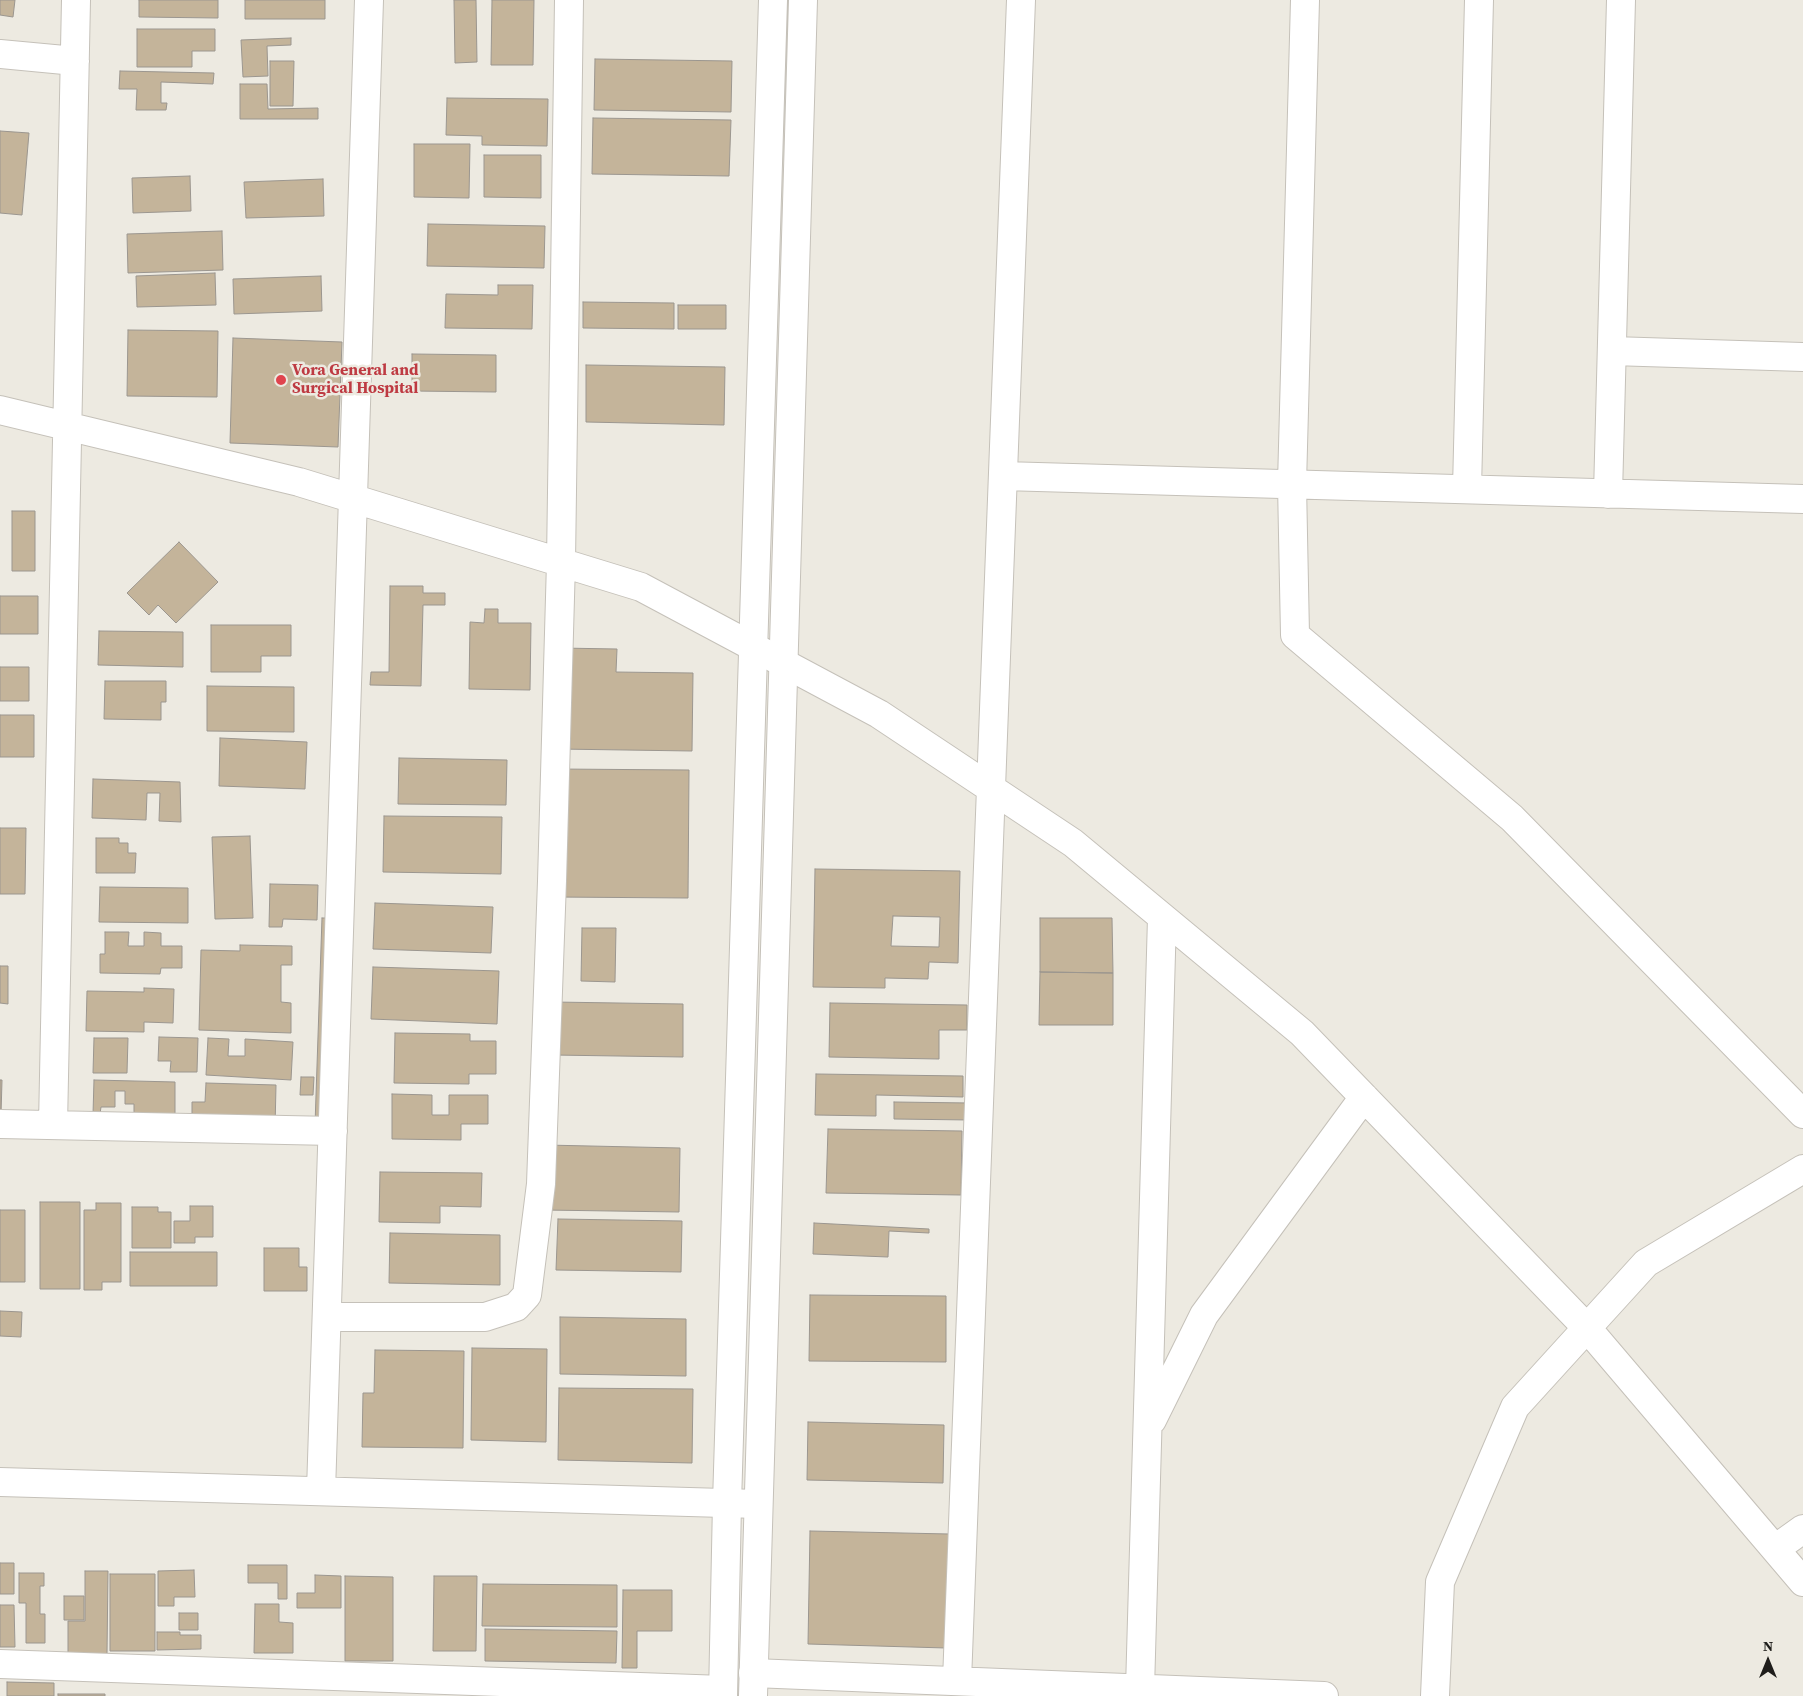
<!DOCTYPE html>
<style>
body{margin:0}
#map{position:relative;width:1803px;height:1696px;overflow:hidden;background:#edeae1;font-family:"Source Serif 4",serif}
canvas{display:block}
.north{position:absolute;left:1743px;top:1636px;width:50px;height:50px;-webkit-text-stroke:4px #edeae1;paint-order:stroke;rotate:0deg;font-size:14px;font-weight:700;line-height:20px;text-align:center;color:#1f1e1b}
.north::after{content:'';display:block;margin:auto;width:18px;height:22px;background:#1f1e1b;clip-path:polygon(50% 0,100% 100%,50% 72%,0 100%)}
</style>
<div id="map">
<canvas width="1803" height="1696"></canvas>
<div class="north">N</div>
</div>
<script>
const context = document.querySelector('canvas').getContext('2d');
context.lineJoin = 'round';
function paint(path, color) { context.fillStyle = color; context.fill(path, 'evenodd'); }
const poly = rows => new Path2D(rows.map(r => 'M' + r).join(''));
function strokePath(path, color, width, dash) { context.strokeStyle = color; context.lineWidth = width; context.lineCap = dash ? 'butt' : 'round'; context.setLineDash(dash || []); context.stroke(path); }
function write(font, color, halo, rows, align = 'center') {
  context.font = font + ' "Source Serif 4",serif'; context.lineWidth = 5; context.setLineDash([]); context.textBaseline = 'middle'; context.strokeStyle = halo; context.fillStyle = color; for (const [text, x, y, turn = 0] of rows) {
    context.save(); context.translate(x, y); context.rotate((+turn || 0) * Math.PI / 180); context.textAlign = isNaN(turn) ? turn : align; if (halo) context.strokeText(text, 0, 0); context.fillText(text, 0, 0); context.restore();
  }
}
const building = poly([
 [0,0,15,0,13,17,0,15,0,0],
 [139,0,218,0,218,18,139,17,139,0],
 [245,0,325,0,325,19,245,19,245,0],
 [454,0,476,0,477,62,455,63,454,0],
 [492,0,534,0,533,65,491,65,492,0],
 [137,29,215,29,215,51,192,51,192,67,137,67,137,29],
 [291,38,291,45,267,46,268,76,243,77,241,40,291,38],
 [595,59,732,61,731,112,594,110,595,59],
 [270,61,294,61,293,106,270,106,270,61],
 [120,71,214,73,213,84,161,82,161,103,167,103,166,110,136,110,137,89,119,89,120,71],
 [240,84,267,84,268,109,318,108,318,119,240,119,240,84],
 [447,98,548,99,547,146,482,145,482,136,446,135,447,98],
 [593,118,731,120,729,176,592,174,593,118],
 [0,131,29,133,22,215,0,213,0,131],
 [414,144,470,144,469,198,414,197,414,144],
 [484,155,541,155,541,198,484,197,484,155],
 [190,176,191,211,133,213,132,178,190,176],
 [323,179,324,216,246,218,244,182,323,179],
 [428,224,545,226,544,268,427,266,428,224],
 [222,231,223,270,128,273,127,234,222,231],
 [215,273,216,305,137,307,136,276,215,273],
 [321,276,322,311,234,314,233,279,321,276],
 [498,285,533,285,532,329,445,328,446,294,498,295,498,285],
 [583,302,674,303,674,329,583,328,583,302],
 [678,305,726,305,726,329,678,329,678,305],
 [128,330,218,331,217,397,127,396,128,330],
 [233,338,342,342,338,447,230,443,233,338],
 [412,354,496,355,496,392,412,391,412,354],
 [586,365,725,367,724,425,586,422,586,365],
 [12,511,35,511,35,571,12,571,12,511],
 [179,542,218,582,176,623,158,605,149,615,127,593,179,542],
 [390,586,423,586,423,593,445,593,445,605,423,605,421,686,370,685,371,672,389,672,390,586],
 [0,596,38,596,38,634,0,634,0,596],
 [485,609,498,609,498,623,531,623,530,690,469,689,470,622,484,623,485,609],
 [211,625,291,625,291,656,261,656,261,672,211,672,211,625],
 [99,631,183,632,183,667,98,665,99,631],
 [559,648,617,649,616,672,693,673,692,751,558,749,559,648],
 [0,667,29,667,29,701,0,701,0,667],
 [105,681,166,681,166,702,161,702,161,720,104,719,105,681],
 [207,686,294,687,294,732,207,731,207,686],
 [0,715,34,715,34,757,0,757,0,715],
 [220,738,307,742,305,789,219,786,220,738],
 [399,758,507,760,506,805,398,804,399,758],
 [556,769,689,770,688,898,554,897,556,769],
 [93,779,180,782,181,822,159,821,160,793,147,793,146,820,92,818,93,779],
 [384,816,502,817,501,874,383,872,384,816],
 [0,828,26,828,25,894,0,894,0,828],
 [250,836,253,918,215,919,212,837,250,836],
 [96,838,119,838,119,843,128,843,128,853,136,853,135,873,96,873,96,838],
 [815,869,960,871,958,963,929,962,928,979,885,978,885,988,813,987,815,869],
 [893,916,940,917,939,947,891,946,893,916],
 [270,884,318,885,317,920,283,919,282,927,269,927,270,884],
 [100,887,188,888,188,923,99,922,100,887],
 [375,903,493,907,491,953,373,949,375,903],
 [322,918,336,918,331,1126,315,1125,322,918],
 [1040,918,1112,918,1113,973,1040,972,1040,918],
 [582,928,616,928,615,982,581,981,582,928],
 [105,932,129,932,128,946,144,946,144,932,161,933,161,946,182,946,182,968,161,968,160,974,100,973,100,954,105,954,105,932],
 [240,945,292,946,292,965,281,965,281,1002,291,1003,291,1033,199,1030,201,950,240,951,240,945],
 [0,966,8,966,8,1004,0,1003,0,966],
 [373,967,499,971,497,1024,371,1019,373,967],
 [1040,972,1113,973,1113,1025,1039,1025,1040,972],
 [144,988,174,989,173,1023,144,1022,144,1032,86,1031,87,991,144,992,144,988],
 [553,1002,683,1004,683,1057,553,1055,553,1002],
 [830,1003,967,1005,967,1030,939,1030,939,1059,829,1057,830,1003],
 [395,1033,470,1034,470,1041,496,1041,496,1074,469,1074,469,1084,394,1083,395,1033],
 [159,1037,198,1038,197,1072,170,1072,171,1061,158,1061,159,1037],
 [94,1038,128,1038,127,1073,93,1073,94,1038],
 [208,1038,229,1039,228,1056,245,1056,245,1039,293,1042,291,1080,206,1075,208,1038],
 [816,1074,963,1076,963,1097,876,1095,876,1116,815,1115,816,1074],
 [301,1077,314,1077,313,1095,300,1095,301,1077],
 [0,1080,2,1080,1,1115,0,1115,0,1080],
 [94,1080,175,1082,175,1119,134,1119,134,1104,125,1104,125,1091,115,1091,115,1107,101,1107,100,1114,93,1114,94,1080],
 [206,1083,276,1085,275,1129,192,1127,192,1102,205,1102,206,1083],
 [392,1094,432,1095,432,1115,449,1115,449,1095,488,1095,488,1124,461,1124,461,1140,392,1139,392,1094],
 [894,1102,970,1103,970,1120,894,1119,894,1102],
 [828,1129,962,1131,961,1195,826,1193,828,1129],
 [545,1145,680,1148,679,1212,544,1210,545,1145],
 [380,1172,482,1173,481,1207,440,1206,440,1223,379,1222,380,1172],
 [40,1202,80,1202,80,1289,40,1289,40,1202],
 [96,1203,121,1203,121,1282,102,1282,102,1290,84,1290,84,1210,96,1210,96,1203],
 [190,1206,213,1206,213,1237,195,1237,195,1243,174,1243,174,1221,190,1221,190,1206],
 [132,1207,158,1207,158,1212,171,1212,171,1248,132,1248,132,1207],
 [0,1210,25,1210,25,1282,0,1282,0,1210],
 [558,1219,682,1221,681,1272,556,1270,558,1219],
 [814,1223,929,1229,929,1233,889,1231,888,1257,813,1254,814,1223],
 [390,1233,500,1235,500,1285,389,1283,390,1233],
 [264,1248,299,1248,299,1267,307,1267,307,1291,264,1291,264,1248],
 [130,1252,217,1252,217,1286,130,1286,130,1252],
 [810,1295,946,1296,946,1362,809,1361,810,1295],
 [0,1311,22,1312,21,1337,0,1336,0,1311],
 [560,1317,686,1319,686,1376,560,1374,560,1317],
 [472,1348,547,1349,546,1442,471,1440,472,1348],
 [375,1350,464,1351,463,1448,362,1447,363,1393,374,1393,375,1350],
 [559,1388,693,1389,692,1463,558,1460,559,1388],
 [808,1422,944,1425,943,1483,807,1480,808,1422],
 [810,1531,949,1534,946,1648,808,1644,810,1531],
 [0,1563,14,1563,14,1594,0,1594,0,1563],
 [248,1565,287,1565,287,1599,278,1599,278,1583,248,1583,248,1565],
 [194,1570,195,1597,174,1597,174,1606,158,1606,158,1571,194,1570],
 [85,1571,108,1571,107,1654,68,1654,68,1621,85,1621,85,1571],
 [19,1573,44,1573,44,1586,40,1586,40,1614,45,1614,45,1643,26,1643,26,1603,19,1603,19,1573],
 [110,1574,155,1574,155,1651,110,1651,110,1574],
 [315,1575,341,1576,341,1608,297,1608,297,1593,315,1593,315,1575],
 [345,1576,393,1577,393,1661,345,1661,345,1576],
 [434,1576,477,1576,476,1651,433,1651,434,1576],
 [483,1584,617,1585,617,1627,482,1626,483,1584],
 [623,1590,672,1590,672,1631,637,1631,637,1668,622,1668,623,1590],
 [64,1596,84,1596,84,1620,64,1620,64,1596],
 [255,1604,279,1604,279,1622,293,1623,293,1653,254,1653,255,1604],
 [0,1605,14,1605,15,1647,0,1647,0,1605],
 [179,1613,198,1613,198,1630,179,1630,179,1613],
 [485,1629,617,1631,616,1663,485,1661,485,1629],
 [157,1632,180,1632,180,1635,201,1635,201,1649,157,1650,157,1632],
 [7,1682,54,1683,54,1696,7,1696,7,1682],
 [58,1694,105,1694,105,1696,58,1696,58,1694]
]);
paint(building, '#c4b49a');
strokePath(building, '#9b968f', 1);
const street = poly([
 [1305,0,1292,484,1295,635,1512,818,1803,1114],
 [0,54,75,61],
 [1612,351,1803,357],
 [0,410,299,482,641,587,879,714,1073,843,1302,1033,1587,1328,1803,1582],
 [1003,476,1803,499],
 [1467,489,1479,0],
 [1608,494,1621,0],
 [0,1124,333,1131],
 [53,1125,76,0],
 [327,1317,485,1317,516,1307,527,1295,541,1184,552,881,561,562,569,0],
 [1152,1420,1204,1315,1364,1097],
 [0,1482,758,1504],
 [321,1491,369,0],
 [1775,1549,1803,1529],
 [0,1664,723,1690],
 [753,1673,1324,1696],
 [957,1681,1021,0],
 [1140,1689,1162,918],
 [1435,1696,1440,1582,1515,1407,1646,1263,1803,1169]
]);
const secondary = poly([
 [723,1696,727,1503,773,0],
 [753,1696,803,0]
]);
strokePath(street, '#c5c1b9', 30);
strokePath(secondary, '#c5c1b9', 30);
strokePath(street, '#fff', 28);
strokePath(secondary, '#fff', 28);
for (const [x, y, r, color] of [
 [281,380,6,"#e0444e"]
]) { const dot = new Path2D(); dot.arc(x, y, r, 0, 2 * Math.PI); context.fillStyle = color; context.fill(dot); strokePath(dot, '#edeae1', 2); }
write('bold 16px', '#be3a42', '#edeae1', [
 ["Vora General and",292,371],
 ["Surgical Hospital",292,389]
], 'left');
</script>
